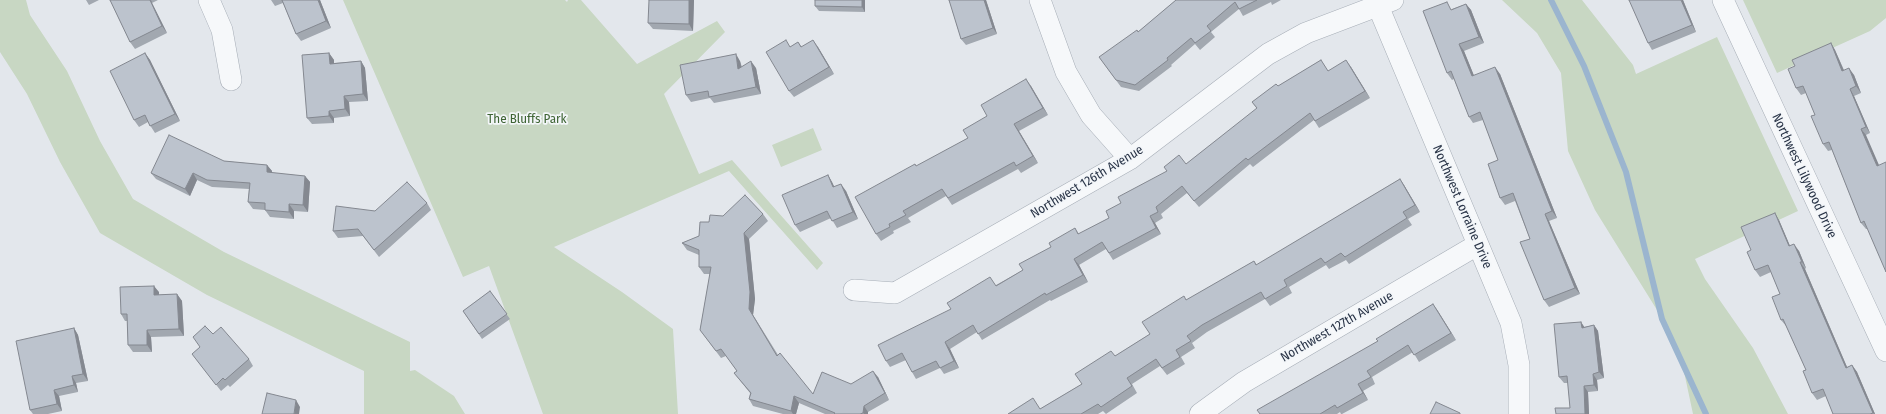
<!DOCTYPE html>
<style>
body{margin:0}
canvas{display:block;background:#e3e7ec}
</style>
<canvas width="1886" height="414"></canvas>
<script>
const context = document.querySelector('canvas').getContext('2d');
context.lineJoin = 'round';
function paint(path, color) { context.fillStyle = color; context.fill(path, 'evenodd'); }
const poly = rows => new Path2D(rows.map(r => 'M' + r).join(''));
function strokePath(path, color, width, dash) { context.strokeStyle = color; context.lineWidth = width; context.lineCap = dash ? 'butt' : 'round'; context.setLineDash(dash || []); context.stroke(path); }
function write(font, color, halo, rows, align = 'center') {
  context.font = font + ' "Fira Sans Condensed",sans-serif'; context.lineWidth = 3.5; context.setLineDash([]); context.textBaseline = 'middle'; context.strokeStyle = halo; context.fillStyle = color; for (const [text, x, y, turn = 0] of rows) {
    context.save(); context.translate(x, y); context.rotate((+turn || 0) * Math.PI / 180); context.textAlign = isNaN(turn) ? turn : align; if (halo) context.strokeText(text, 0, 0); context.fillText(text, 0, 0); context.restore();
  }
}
paint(poly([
 [0,0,26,0,30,15,67,71,100,141,133,199,224,252,410,342,410,371,415,370,454,396,465,414,364,414,364,371,207,295,100,233,60,162,27,94,0,52],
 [343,0,565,0,567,2,568,0,581,0,637,64,717,21,725,32,664,94,699,174,732,160,823,263,817,270,729,171,554,247,622,292,673,329,678,414,543,414,489,266,463,277],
 [1502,0,1582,0,1633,65,1636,74,1717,37,1798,211,1695,259,1705,279,1753,348,1788,414,1693,414,1683,367,1657,310,1595,210,1568,151,1561,73,1537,33],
 [1743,0,1886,0,1886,18,1870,31,1777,73],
 [813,128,822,150,781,167,772,145]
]), '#c8d7c3');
strokePath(poly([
 [1551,0,1584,66,1626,172,1662,319,1706,414]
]), '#9bb5cf', 6);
const minor = poly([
 [209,0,222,30,231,80],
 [1040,0,1066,72,1091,115,1130,159],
 [1723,0,1886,351],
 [1378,6,1511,323,1519,365,1519,414],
 [854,290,895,293,1130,159,1268,54,1306,33,1393,0],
 [1200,414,1244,382,1477,245]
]);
strokePath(minor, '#a7aeb7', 22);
strokePath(minor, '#f6f8fa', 21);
paint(poly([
 [86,0,99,0,89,5],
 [110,0,158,0,152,3,167,33,135,49,130,42],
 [271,0,320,0,331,28,301,41,296,34,283,3,275,6],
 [694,0,693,31,653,29,648,23],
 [865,0,865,12,819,11,815,6],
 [949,0,986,0,997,34,966,45,961,39],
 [1176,0,1281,0,1272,5,1271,2,1243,16,1239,9,1211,32,1215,37,1200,50,1195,44,1171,65,1172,66,1139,91,1121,87,1099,57,1138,32],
 [1683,0,1696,32,1652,50,1648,43],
 [1466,4,1471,10,1484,43,1464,51,1474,76,1500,74,1557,218,1549,221,1580,294,1549,307,1544,300,1530,239,1515,201,1505,205,1500,198,1498,160,1483,120,1473,123,1469,117,1454,79,1452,80,1447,73,1452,9],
 [798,42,802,47,818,47,834,74,794,97,789,91,790,47],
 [1831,43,1835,50,1844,70,1854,75,1861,93,1854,96,1870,133,1866,135,1868,229,1866,229,1861,223,1832,150,1828,151,1823,144,1815,115,1806,93,1801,95,1796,88,1795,66],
 [145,53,150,60,180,121,155,133,148,122,139,127,134,120],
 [329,53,334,60,334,63,361,61,365,68,368,101,349,102,350,116,334,118,334,123,312,124,307,118],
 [1321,60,1328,71,1351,67,1370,98,1319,128,1314,120,1253,167,1250,164,1199,207,1187,193,1161,214,1163,218,1155,223,1161,234,1113,260,1106,249,1079,265,1088,282,1051,301,1050,300,982,340,977,332,950,349,959,368,944,374,940,368,916,379,912,372,906,360,890,367,886,361,951,309,996,285,1023,270,1075,228,1079,234,1109,218,1121,203,1186,164,1257,109,1252,102],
 [740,61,742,67,756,68,761,94,714,103,710,98,691,102,686,95],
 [1031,86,1048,115,1019,131,1038,163,1021,173,1018,169,952,205,946,196,908,218,911,222,893,231,894,233,881,241,876,234,917,166,968,138,987,116],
 [224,161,267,165,272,171,272,173,305,176,310,182,308,212,294,211,294,219,270,217,265,210,253,209,248,202,249,189,212,187,197,180,190,196,156,179,151,173],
 [828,175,832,182,834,187,846,191,858,219,837,228,831,218,800,232,795,225],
 [1400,179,1404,185,1420,212,1408,219,1412,225,1349,264,1346,260,1329,269,1326,265,1289,287,1292,293,1270,306,1265,299,1207,332,1192,343,1195,348,1181,357,1185,364,1167,375,1160,366,1132,384,1137,393,1106,414,1103,411,1098,414,1008,414,1040,409,1082,384,1115,356,1150,334,1187,300,1254,261,1257,265],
 [427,203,431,210,379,257,363,236,338,238,333,231,375,211],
 [763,214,768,221,749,239,755,299,753,315,778,355,813,394,878,377,889,400,868,412,868,414,825,414,799,403,796,414,783,414,753,406,749,399,750,393,734,373,737,371,726,356,721,358,700,330,710,274,704,274,699,267,699,255,687,250,682,243,699,236,709,222,723,216],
 [1779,220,1790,246,1799,251,1806,268,1805,269,1847,367,1852,365,1857,372,1875,414,1833,414,1826,396,1817,400,1812,393,1806,370,1786,326,1781,320,1780,294,1771,272,1760,277,1755,270,1751,250],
 [490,291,510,319,482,339,463,311],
 [159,292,159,295,177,294,182,301,184,336,151,337,152,352,133,352,128,345,127,321,125,321,121,314],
 [1433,304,1456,340,1419,362,1413,352,1372,377,1375,384,1363,391,1368,400,1342,414,1341,414,1340,412,1337,414,1260,414,1378,341],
 [1581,322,1584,327,1594,325,1598,331,1604,378,1597,380,1598,391,1588,392,1589,414,1556,414,1570,408,1568,383,1564,383,1559,377],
 [74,328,78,335,88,381,76,383,78,392,59,396,62,411,48,414,33,414,30,410],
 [213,334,249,359,253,366,230,387,228,385,221,391,192,354,200,347]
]), '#a2a8b0');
paint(poly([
 [150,0,151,0,152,3,167,33,162,26],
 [318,0,320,0,331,28,326,21],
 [689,0,694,0,693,31,689,24],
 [862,0,865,0,865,12,862,7],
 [984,0,986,0,997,34,993,28],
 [1681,0,1683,0,1696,32,1692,25],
 [1466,4,1471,10,1484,43,1479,37],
 [813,40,818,47,834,74,829,67],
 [1831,43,1835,50,1847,78,1842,71],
 [1459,44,1464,51,1477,83,1472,76],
 [145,53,150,60,180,121,175,114],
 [329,53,334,60,334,70,330,64],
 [736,54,740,61,743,75,738,69],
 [1346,60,1351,67,1370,98,1365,91],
 [361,61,365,68,368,101,363,94],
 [751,61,756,68,761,94,756,87],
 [1495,67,1500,74,1557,218,1552,211],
 [1849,68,1854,75,1861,93,1856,86],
 [1026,79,1031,86,1048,115,1043,108],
 [1850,89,1854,96,1870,133,1866,127],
 [344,96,349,102,350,116,345,109],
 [329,111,334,118,334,123,329,116],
 [1014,124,1019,131,1038,163,1033,156],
 [1861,129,1866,135,1882,172,1877,166],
 [267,165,272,171,271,179,267,172],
 [193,173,197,180,190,196,185,189],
 [828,175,832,182,838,194,833,187],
 [305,176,310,182,308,212,303,205],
 [1400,179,1404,185,1420,212,1415,205],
 [841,184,846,191,858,219,853,212],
 [289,204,294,211,294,219,289,212],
 [1775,213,1779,220,1793,253,1789,246],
 [1545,214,1549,221,1580,294,1575,288],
 [1150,216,1155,223,1161,234,1156,228],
 [744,233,749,239,755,299,753,315,782,362,749,309],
 [1794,244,1799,251,1806,268,1802,262],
 [1074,259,1079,265,1088,282,1083,275],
 [1800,262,1805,269,1850,374,1846,368],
 [154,286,159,292,159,302,154,295],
 [177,294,182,301,184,336,179,329],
 [1433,304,1438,311,1456,340,1451,333],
 [1581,322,1585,328,1582,328],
 [1594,325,1598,331,1604,378,1599,372],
 [74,328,78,335,88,381,83,374],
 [147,330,151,337,152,352,147,345],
 [945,342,950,349,959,368,954,361],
 [1852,365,1857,372,1875,414,1874,414,1873,413],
 [873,371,878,377,889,400,885,393],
 [1593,374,1597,380,1598,391,1594,385],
 [72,376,76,383,78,392,74,385],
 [1358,384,1363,391,1368,400,1363,393],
 [1584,386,1588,392,1589,414,1585,414],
 [54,390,59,396,62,411,57,404],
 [794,396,799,403,796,414,793,414,791,411],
 [296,400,300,407,299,414,294,414],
 [864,406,868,412,868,414,864,414,863,413]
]), '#848890');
const building = poly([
 [110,0,150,0,162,26,130,42,110,0],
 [282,0,318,0,326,21,296,34,282,0],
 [649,0,689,0,689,24,648,23,649,0],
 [815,0,862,0,862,7,815,6,815,0],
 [949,0,984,0,993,28,961,39,949,0],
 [1176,0,1257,0,1239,9,1235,2,1207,26,1211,31,1195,43,1191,38,1167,58,1168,60,1135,85,1116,80,1099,57,1137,30,1138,32,1176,0],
 [1629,0,1681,0,1692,25,1648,43,1629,0],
 [1447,2,1451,10,1466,4,1479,37,1459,44,1472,76,1495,67,1552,211,1545,214,1575,288,1544,300,1520,242,1530,239,1513,193,1500,198,1488,164,1498,160,1480,112,1469,117,1451,71,1447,73,1423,11,1447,2],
 [786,40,790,47,798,42,801,47,813,40,829,67,789,91,766,52,786,40],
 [1831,43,1842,71,1849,68,1856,86,1850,89,1866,127,1861,129,1877,166,1886,162,1886,272,1864,221,1861,223,1829,142,1823,144,1811,116,1815,115,1803,86,1796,88,1788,69,1795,66,1792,60,1831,43],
 [145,53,175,114,150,126,145,115,134,120,110,71,145,53],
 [329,53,330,64,361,61,363,94,344,96,345,109,329,111,329,116,307,118,302,55,329,53],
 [736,54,738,69,751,61,756,87,709,97,708,91,686,95,680,65,736,54],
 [1321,60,1328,71,1346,60,1365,91,1315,121,1310,113,1248,160,1246,158,1194,201,1182,186,1156,207,1158,212,1150,216,1156,228,1109,253,1102,242,1074,259,1083,275,1046,295,1045,293,978,334,973,325,945,342,954,361,940,368,936,361,912,372,902,353,886,361,878,345,951,309,947,303,990,277,996,286,1023,270,1019,264,1051,247,1049,243,1075,228,1078,234,1109,218,1106,211,1121,203,1118,197,1167,171,1164,167,1179,155,1186,164,1257,108,1252,102,1276,84,1278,86,1321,60],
 [1026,79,1043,108,1014,124,1033,156,1016,166,1014,162,948,198,942,189,903,211,906,215,889,224,890,227,876,234,855,197,915,164,916,166,968,138,963,130,987,116,981,105,1026,79],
 [169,135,224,161,267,165,267,172,305,176,303,205,289,204,289,212,265,210,265,203,248,202,250,183,207,180,193,173,185,189,151,173,169,135],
 [828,175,833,187,841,184,853,212,832,221,827,211,795,225,782,195,828,175],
 [1400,179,1415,205,1403,212,1407,218,1345,257,1341,253,1325,263,1321,258,1284,280,1287,286,1265,299,1261,292,1202,325,1187,336,1191,341,1176,350,1180,357,1162,368,1156,359,1127,378,1132,386,1101,407,1098,404,1081,414,1008,414,1033,398,1040,409,1082,384,1075,374,1111,351,1115,356,1150,334,1142,322,1184,296,1186,300,1254,261,1256,265,1400,179],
 [407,182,427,203,374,250,358,229,333,231,336,206,375,211,407,182],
 [745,195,763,214,744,233,750,292,749,309,777,356,780,353,813,394,822,372,851,384,873,371,885,393,864,406,863,413,860,414,834,414,835,413,794,396,791,411,749,399,751,393,734,373,737,371,721,349,716,351,700,330,711,267,699,267,699,250,682,243,699,236,700,222,709,222,710,215,723,216,745,195],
 [1775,213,1789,246,1794,244,1802,262,1800,262,1846,368,1852,365,1873,413,1870,414,1833,414,1823,389,1812,393,1803,371,1806,370,1783,319,1781,320,1772,297,1780,294,1768,265,1755,270,1747,252,1751,250,1741,227,1775,213],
 [154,286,154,295,177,294,179,329,147,330,147,345,128,345,127,314,121,314,120,287,154,286],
 [490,291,507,314,479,334,463,311,490,291],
 [1433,304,1451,333,1414,355,1408,345,1367,371,1371,377,1358,384,1363,393,1337,408,1335,405,1320,414,1260,414,1257,410,1378,341,1376,339,1433,304],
 [1581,322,1582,328,1594,325,1599,372,1593,374,1594,385,1584,386,1585,414,1556,414,1555,408,1570,408,1567,376,1559,377,1554,324,1581,322],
 [205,326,213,334,221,327,249,359,225,380,223,378,216,385,192,354,200,347,193,337,205,326],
 [74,328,83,374,72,376,74,385,54,390,57,404,30,410,16,341,74,328],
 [267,393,296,400,294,414,262,414,267,393],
 [1436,402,1460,413,1460,414,1430,414,1436,402]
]);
paint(building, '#bcc3cd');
strokePath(building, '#848890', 1);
write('13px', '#3e6434', '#f3f6f9', [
 ["The Bluffs Park",527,119]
]);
write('13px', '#293447', '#f3f6f9', [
 ["Northwest Lilywood Drive",1804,176,65],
 ["Northwest 126th Avenue",1087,182,-31],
 ["Northwest Lorraine Drive",1462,207,67],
 ["Northwest 127th Avenue",1337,327,-30]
]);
</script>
